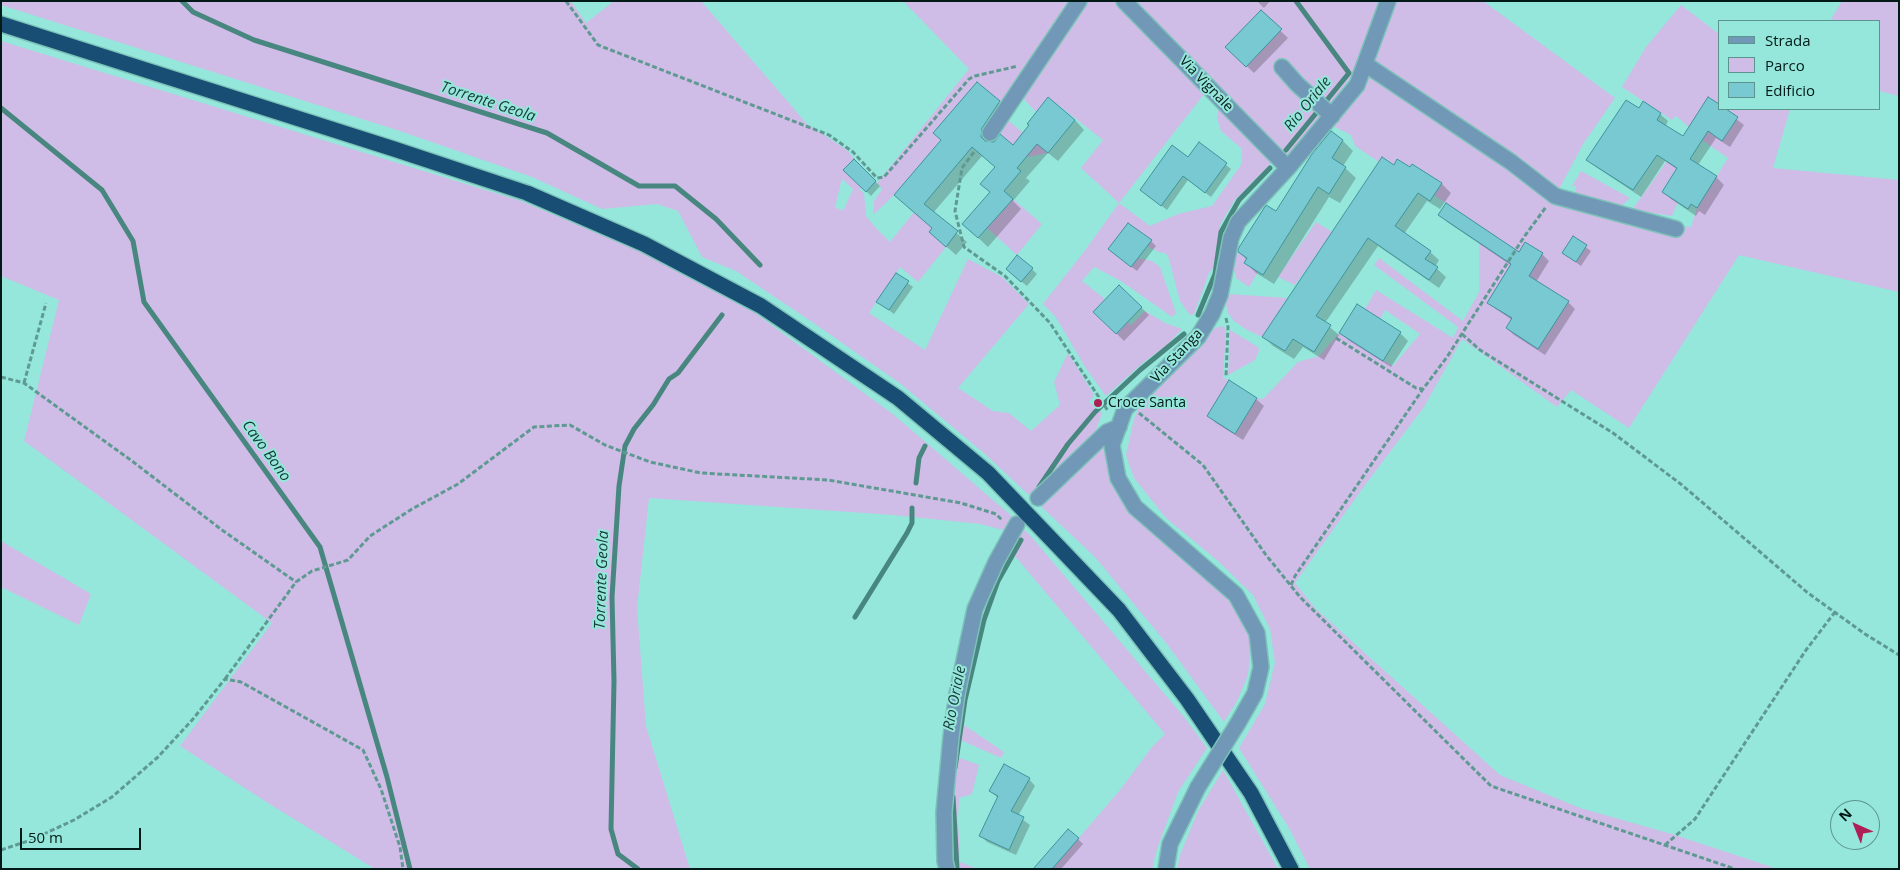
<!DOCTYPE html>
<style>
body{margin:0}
#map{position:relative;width:1900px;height:870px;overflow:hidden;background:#96e7db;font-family:"Open Sans",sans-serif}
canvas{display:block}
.frame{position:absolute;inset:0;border:2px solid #021a17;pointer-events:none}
.legend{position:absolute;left:1718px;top:20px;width:162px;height:90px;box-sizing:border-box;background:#96e7db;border:1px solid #5b958d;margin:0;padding:6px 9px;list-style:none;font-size:15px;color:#021a17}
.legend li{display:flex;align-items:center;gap:10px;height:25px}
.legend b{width:25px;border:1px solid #5b958d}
.north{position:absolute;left:1830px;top:800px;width:50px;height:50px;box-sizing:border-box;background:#96e7db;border:1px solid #5b958d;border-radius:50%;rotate:316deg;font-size:14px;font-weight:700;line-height:20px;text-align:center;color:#021a17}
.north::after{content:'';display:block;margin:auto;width:18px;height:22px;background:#af1f56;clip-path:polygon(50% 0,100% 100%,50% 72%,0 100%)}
.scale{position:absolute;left:20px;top:828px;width:121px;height:22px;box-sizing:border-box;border:2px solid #021a17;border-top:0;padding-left:6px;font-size:15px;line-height:18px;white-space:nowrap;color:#021a17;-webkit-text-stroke:4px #96e7db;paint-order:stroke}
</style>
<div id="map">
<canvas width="1900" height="870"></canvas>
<div class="frame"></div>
<ul class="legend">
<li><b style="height:6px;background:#7298b8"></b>Strada</li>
<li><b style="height:14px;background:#cfbce7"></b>Parco</li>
<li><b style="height:14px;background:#78c9d2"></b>Edificio</li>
</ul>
<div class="north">N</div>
<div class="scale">50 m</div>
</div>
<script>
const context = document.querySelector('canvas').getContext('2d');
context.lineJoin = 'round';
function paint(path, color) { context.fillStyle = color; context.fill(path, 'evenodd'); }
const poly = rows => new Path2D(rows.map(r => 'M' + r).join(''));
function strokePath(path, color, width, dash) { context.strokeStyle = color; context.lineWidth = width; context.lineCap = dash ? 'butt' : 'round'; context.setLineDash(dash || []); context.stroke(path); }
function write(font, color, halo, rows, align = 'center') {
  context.font = font + ' "Open Sans",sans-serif'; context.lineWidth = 4; context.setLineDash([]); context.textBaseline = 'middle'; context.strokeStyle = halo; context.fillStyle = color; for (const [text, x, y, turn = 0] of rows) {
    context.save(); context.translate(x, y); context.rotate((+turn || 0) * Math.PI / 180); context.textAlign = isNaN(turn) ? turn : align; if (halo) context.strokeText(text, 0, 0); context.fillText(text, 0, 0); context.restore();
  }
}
paint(poly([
 [1,1,571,1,586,23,614,1,701,1,807,124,847,150,854,159,844,170,861,187,860,190,864,193,866,216,876,228,890,242,915,211,934,226,929,232,946,247,918,282,900,267,869,313,925,350,968,259,1002,277,1029,304,958,388,993,411,1009,413,1031,431,1060,405,1054,382,1068,353,1094,395,1089,402,1102,413,1096,430,1107,460,1110,483,1125,503,1233,600,1249,630,1251,646,1248,675,1237,701,1224,722,1167,644,1095,557,985,454,901,384,815,324,736,271,702,257,678,211,657,204,602,209,532,177,400,131,1,5],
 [842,179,853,189,843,211,835,207],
 [903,1,1072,1,1029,65,1001,102,977,82,933,133,941,140,894,195,873,215,874,201,882,189,877,183,969,69],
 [1084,1,1119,1,1208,89,1119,203,1150,226,1178,214,1212,206,1241,165,1242,149,1221,131,1217,118,1219,104,1275,159,1234,201,1220,225,1214,267,1209,273,1194,314,1190,315,1180,301,1168,256,1165,253,1159,252,1147,246,1151,240,1128,223,1108,249,1131,267,1138,258,1152,261,1160,267,1176,313,1172,317,1121,281,1094,267,1082,281,1105,299,1093,312,1116,334,1128,322,1131,325,1145,311,1165,323,1182,329,1167,345,1145,361,1106,396,1087,370,1055,316,1043,304,1083,253,1119,203,1081,168,1103,140,1048,97,1036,112,1020,95],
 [1131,1,1381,1,1354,73,1292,155,1283,154],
 [1392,1,1483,1,1615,98,1583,144,1556,195,1371,66],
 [1842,1,1899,1,1899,96,1879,91,1879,21,1830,21],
 [1681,5,1719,34,1719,104,1689,127,1676,116,1672,120,1622,87,1646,47],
 [1,41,521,201,635,249,755,313,894,415,1014,518,1007,531,980,524,893,515,649,498,637,608,646,726,690,869,375,869,268,803,180,746,272,623,24,441,59,300,1,276],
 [1370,69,1557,199,1682,226,1691,227,1697,208,1728,158,1702,140,1717,117,1721,120,1712,134,1722,141,1738,117,1726,109,1790,109,1773,168,1899,180,1899,292,1739,255,1629,428,1571,390,1557,407,1462,339,1424,407,1365,485,1295,583,1315,608,1500,775,1580,808,1675,835,1778,869,1310,869,1289,828,1239,748,1265,704,1275,663,1270,629,1253,595,1218,561,1166,518,1134,478,1126,455,1134,419,1139,407,1215,328,1223,326,1226,331,1223,378,1229,380,1207,416,1235,434,1257,398,1263,399,1298,362,1319,356,1339,333,1393,366,1420,334,1385,310,1380,319,1365,309,1376,290,1453,338,1458,327,1374,265,1379,258,1463,321,1479,292,1479,242,1508,245,1434,195,1442,183,1413,164,1410,167,1398,159,1394,165,1383,157,1379,162,1355,146,1351,135,1331,125],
 [1005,118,1048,153,1027,157,997,132],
 [1667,161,1677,168,1662,191,1678,202,1672,216,1632,210],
 [1581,171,1630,198,1619,208,1575,196,1576,186,1572,186],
 [1013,199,1042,224,1017,255,987,228],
 [1316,222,1332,232,1295,285,1278,277],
 [1237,252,1247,258,1244,263,1258,272,1249,287,1236,278,1233,266],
 [1229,294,1287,298,1262,337,1247,330,1234,321,1228,313,1225,300],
 [1230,330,1258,347,1259,351,1255,360,1228,375],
 [1020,527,1029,534,1184,717,1207,748,1178,792,1156,852,1152,869,1052,869,1120,790,1152,747,1165,734,1009,549],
 [1,541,91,594,79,625,1,587],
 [958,721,1004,752,1001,758,956,738],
 [954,756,979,765,972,794,959,798,958,819,960,862,978,869,954,869,953,863,949,831],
 [1223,770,1278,869,1177,869,1180,855,1198,811]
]), '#cfbce7');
paint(poly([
 [1257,1,1270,1,1264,8],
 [1261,12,1288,38,1254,73,1227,47],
 [977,83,1009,112,991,138,991,143,1013,147,1075,120,1084,130,1058,161,1048,153,1026,178,1030,181,1013,201,1021,209,988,247,973,233,991,193,982,184,996,167,982,156,933,213,967,242,956,255,930,232,933,228,905,204],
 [1719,109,1723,109,1744,125,1730,147,1716,138,1698,165,1716,177,1724,185,1705,215,1699,211,1696,216,1671,199,1663,191,1678,170,1665,161,1641,197,1596,167,1588,160,1639,110,1660,114,1668,121,1665,127,1683,138],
 [1331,133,1343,141,1353,151,1343,166,1356,178,1340,203,1329,197,1274,284,1256,273,1246,263,1247,260,1239,252,1276,213],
 [1200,144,1231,169,1211,197,1188,180,1167,210,1146,194,1189,159],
 [854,161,880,186,871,196,845,170],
 [1413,165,1442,184,1451,193,1440,209,1427,201,1404,234,1430,252,1439,260,1435,267,1446,277,1439,288,1378,246,1325,323,1339,335,1324,360,1303,347,1294,359,1273,346,1264,337,1394,167,1410,169],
 [1440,215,1519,254,1526,244,1542,254,1549,261,1536,282,1568,302,1575,309,1545,355,1514,335,1507,328,1512,320,1496,309,1489,302,1512,266,1447,222],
 [1573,238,1591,251,1581,266,1563,253],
 [1151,241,1156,246,1137,271,1114,254],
 [1032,269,1037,274,1027,286,1012,274],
 [896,274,913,287,894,314,878,302],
 [1119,286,1149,315,1124,341,1095,312],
 [1358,306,1400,333,1408,341,1391,367,1348,340,1341,332],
 [1256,399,1264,406,1243,440,1216,423,1208,416],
 [1029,779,1035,786,1018,816,1030,825,1016,855,987,842,980,835,998,798,990,791],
 [1078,839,1083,844,1061,869,1034,869]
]), '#0003');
strokePath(poly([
 [182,1,193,12,254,40,547,133,639,186,675,186,716,219,760,265],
 [1,108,102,190,133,241,144,302,320,547,387,777,410,869],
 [1286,150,1349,73,1296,1],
 [1198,315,1215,274,1221,232,1239,200,1270,168],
 [916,483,919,458,925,446],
 [1039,487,1068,444,1095,412,1140,370,1184,334],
 [855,617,907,533,912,523,912,508],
 [955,768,965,700,984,620,998,581,1021,540],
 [953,797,957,869],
 [638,869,618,854,611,829,614,681,612,597,619,486,625,446,634,429,653,405,669,379,678,373,722,315]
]), '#48877f', 5);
const building = poly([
 [1261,10,1282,29,1246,67,1225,47,1261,10],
 [977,82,1000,101,982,128,981,137,985,141,994,142,1000,134,1013,145,1029,125,1027,124,1048,97,1075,120,1048,153,1037,144,1017,168,1021,171,1004,191,1013,199,978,238,962,224,990,192,980,184,995,167,972,147,924,204,958,231,946,247,929,232,932,228,894,195,941,140,933,133,977,82],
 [1708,97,1719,104,1719,109,1726,109,1738,117,1722,141,1708,131,1690,159,1717,176,1697,208,1691,204,1688,209,1662,192,1677,168,1657,155,1633,190,1586,160,1626,100,1639,108,1643,101,1661,113,1657,120,1683,136,1708,97],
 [1331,131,1343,140,1332,158,1346,167,1329,194,1318,187,1263,275,1244,263,1247,258,1238,252,1238,249,1266,205,1276,211,1312,154,1331,131],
 [1199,142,1227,163,1205,193,1183,176,1161,206,1140,190,1172,145,1188,157,1199,142],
 [1382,157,1394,165,1397,159,1410,167,1412,164,1442,183,1430,201,1418,193,1395,226,1431,251,1425,259,1438,267,1429,280,1368,238,1316,316,1331,325,1314,352,1293,339,1285,351,1262,337,1382,157],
 [854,159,876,181,866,192,843,170,854,159],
 [1446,203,1519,252,1525,242,1543,253,1529,276,1569,301,1538,349,1506,328,1512,318,1487,303,1511,264,1438,215,1446,203],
 [1128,223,1152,240,1131,267,1108,249,1128,223],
 [1573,236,1587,245,1576,262,1562,253,1573,236],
 [1017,255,1033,268,1021,282,1006,269,1017,255],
 [896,273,909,281,889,310,876,302,896,273],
 [1119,285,1142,307,1116,334,1093,312,1119,285],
 [1357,304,1401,332,1383,361,1339,333,1357,304],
 [1229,380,1257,398,1235,434,1207,416,1229,380],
 [1004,764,1030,778,1011,811,1024,817,1009,850,979,836,998,796,989,791,1004,764],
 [1068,829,1079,838,1052,869,1033,869,1068,829]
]);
paint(building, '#78c9d2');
strokePath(building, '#3f939b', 1);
const minor = poly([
 [1124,1,1288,168],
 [1365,64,1511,162,1555,196,1676,229],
 [1282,67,1297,84,1332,116],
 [990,133,1079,1],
 [1038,498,1107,432,1119,427],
 [1238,723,1255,693,1261,667,1257,633,1236,595,1135,507,1118,478,1112,445,1125,409,1198,337,1212,314,1220,295,1231,238,1238,222,1288,168,1357,85,1388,1],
 [947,869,945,861,944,812,951,737,957,694,975,609,996,562,1017,524],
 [1166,869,1170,844,1198,787]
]);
const highway = poly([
 [1,24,394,149,527,193,644,244,761,306,898,398,988,473,1119,610,1187,699,1251,793,1291,869]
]);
strokePath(minor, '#7bc2b8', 18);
strokePath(highway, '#7bc2b8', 18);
strokePath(poly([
 [566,1,598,45,829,135,853,152,877,178,884,177,969,79,975,76,1018,66],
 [974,152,962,168,955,211,964,247,1005,276,1050,323,1108,411],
 [1226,318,1228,327,1226,376],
 [1462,334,1480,350,1613,433,1682,485,1808,593,1865,634,1899,655],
 [1336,338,1416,388,1423,389,1447,357,1524,237,1546,207],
 [1,377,24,383,132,461,222,530,296,582],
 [24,383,46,303],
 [1139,413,1203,465,1266,555,1300,597,1491,786,1735,869],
 [1291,585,1295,576,1423,389],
 [225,679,296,582,312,571,348,560,370,536,412,509,458,484,534,427,570,425,605,445,650,462,701,473,828,480,961,503,996,514,1002,520],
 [1665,845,1695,819,1806,650,1835,612],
 [1,850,31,840,74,820,112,797,158,757,193,719,225,679,241,682,363,750,381,789,400,847,403,869]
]), '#5f9a92', 3, [5, 2.5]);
strokePath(minor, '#7298b8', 15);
strokePath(highway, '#194e74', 15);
const minorBridge = poly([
 [1198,787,1238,723]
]);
strokePath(minorBridge, '#7bc2b8', 18, []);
strokePath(minorBridge, '#7298b8', 15);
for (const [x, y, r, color] of [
 [1098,403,5,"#af1f56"]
]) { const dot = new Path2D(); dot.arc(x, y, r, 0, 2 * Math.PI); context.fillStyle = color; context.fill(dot); strokePath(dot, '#96e7db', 2); }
write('14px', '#021a17', '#96e7db', [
 ["Via Vignale",1206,84,46],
 ["Via Stanga",1177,356,-47]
]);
write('14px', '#021a17', '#96e7db', [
 ["Croce Santa",1108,403]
], 'left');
write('italic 15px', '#153b37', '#96e7db', [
 ["Torrente Geola",488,102,18],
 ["Rio Oriale",1308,104,-51],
 ["Cavo Bono",266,451,54],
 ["Torrente Geola",602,580,-88],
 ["Rio Oriale",955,698,-79]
]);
</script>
